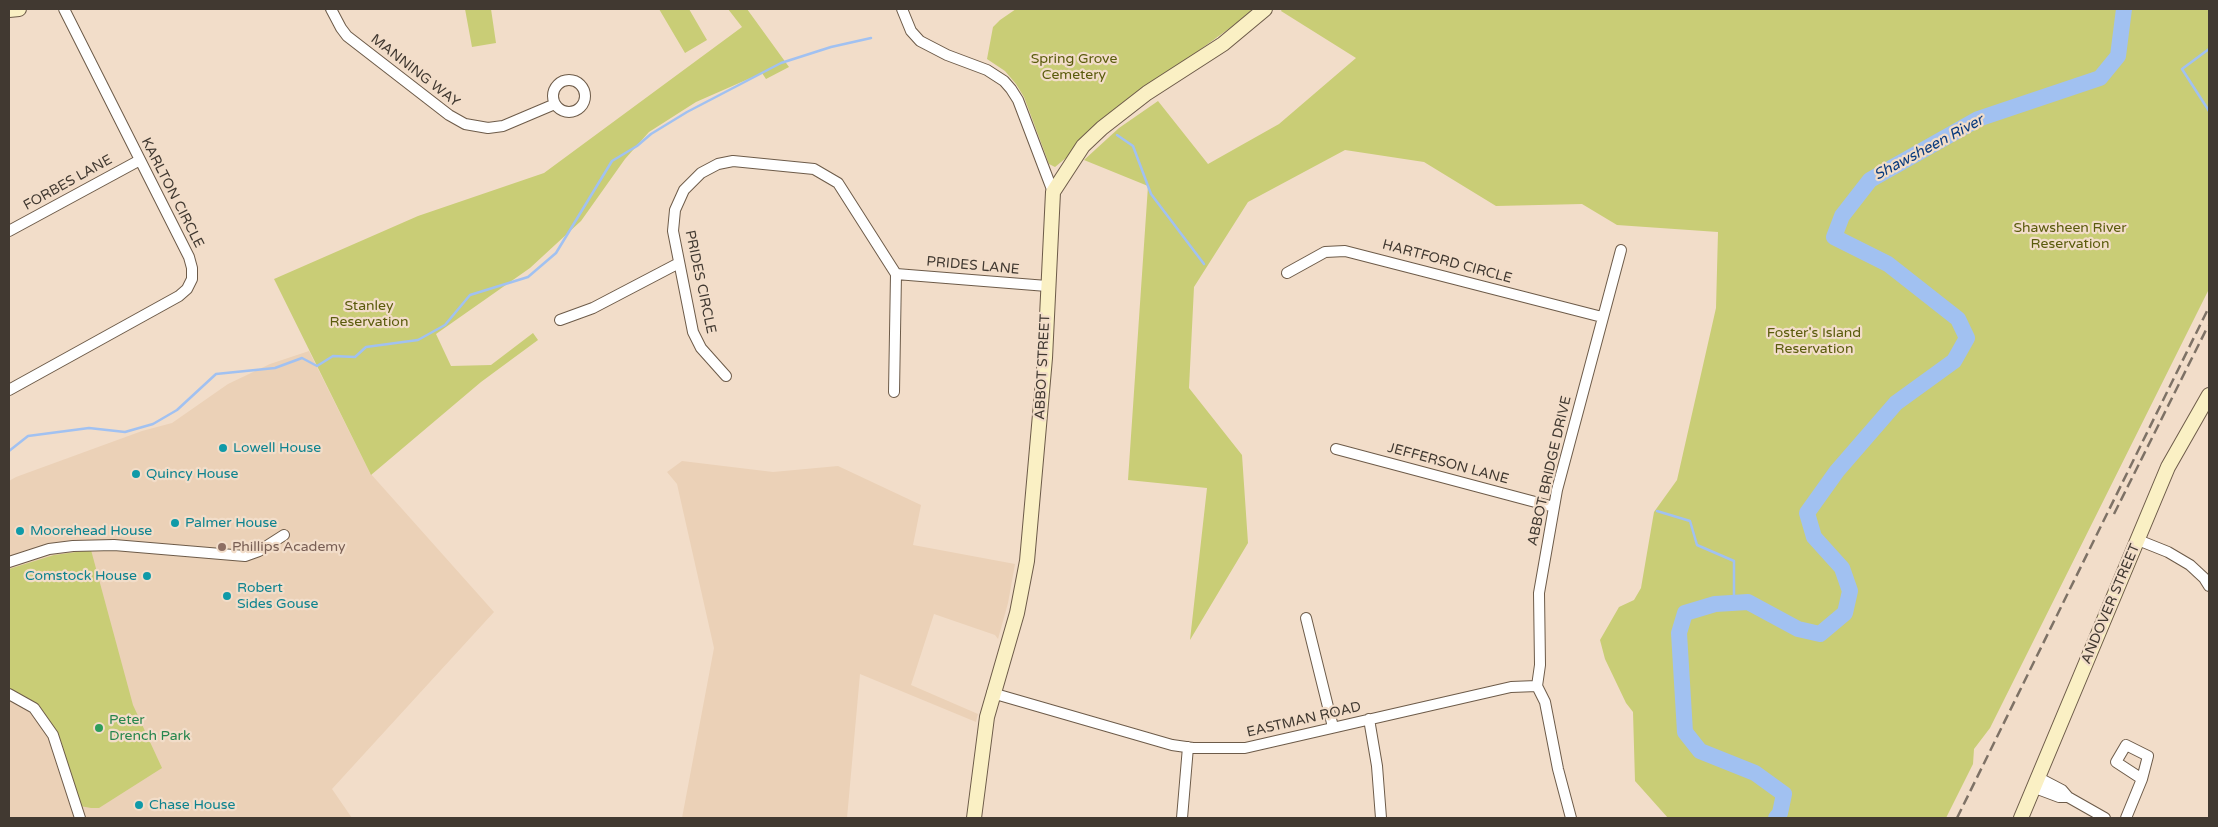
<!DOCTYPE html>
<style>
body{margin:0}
#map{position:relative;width:2218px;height:827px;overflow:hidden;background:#f2ddc9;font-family:"Varela Round",sans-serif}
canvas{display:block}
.frame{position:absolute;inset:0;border:10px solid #413931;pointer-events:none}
</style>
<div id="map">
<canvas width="2218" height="827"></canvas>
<div class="frame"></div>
</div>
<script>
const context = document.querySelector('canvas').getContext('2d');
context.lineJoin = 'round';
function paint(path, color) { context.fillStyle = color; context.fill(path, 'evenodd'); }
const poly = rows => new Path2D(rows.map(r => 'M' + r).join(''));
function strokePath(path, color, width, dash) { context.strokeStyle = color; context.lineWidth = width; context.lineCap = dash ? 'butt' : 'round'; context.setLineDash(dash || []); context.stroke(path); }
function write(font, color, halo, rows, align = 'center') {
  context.font = font + ' "Varela Round",sans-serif'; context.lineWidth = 4.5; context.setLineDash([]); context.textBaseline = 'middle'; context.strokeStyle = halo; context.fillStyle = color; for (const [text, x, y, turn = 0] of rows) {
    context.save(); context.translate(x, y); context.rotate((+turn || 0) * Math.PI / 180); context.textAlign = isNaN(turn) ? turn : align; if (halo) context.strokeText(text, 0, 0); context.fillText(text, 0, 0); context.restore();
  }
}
paint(poly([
 [309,351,370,473,494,612,332,789,352,818,9,818,9,481,16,477,142,431,172,423,228,384,270,364],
 [682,461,773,472,838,466,921,505,913,545,1015,564,1008,603,998,639,995,635,934,614,911,685,978,714,976,722,860,674,847,818,682,818,714,648,677,484,667,472]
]), '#ebd1b7');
paint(poly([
 [465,9,491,9,496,43,472,47],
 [659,9,689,9,707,40,685,53],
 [728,9,747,9,789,67,766,79,762,73,696,102,649,132,625,159,581,221,530,268,436,334,451,366,491,365,533,333,538,340,481,382,371,475,274,279,418,216,544,173,742,27],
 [1016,9,1256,9,1183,62,1055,167,1049,164,1024,97,1016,84,1005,71,987,59,993,27,1000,20],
 [1282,9,2209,9,2209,289,1990,728,1974,749,1973,764,1946,818,1668,818,1635,781,1633,712,1626,703,1605,659,1600,640,1619,607,1634,600,1641,588,1654,512,1677,480,1716,308,1718,232,1617,225,1582,204,1496,206,1424,162,1345,150,1248,202,1194,287,1189,388,1242,455,1248,543,1190,640,1207,488,1128,480,1148,186,1084,160,1119,128,1158,101,1208,164,1279,124,1356,58,1281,11],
 [91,550,133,705,162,768,99,808,91,808,80,806,42,718,9,695,9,569,54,555]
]), '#c9cd76');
strokePath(poly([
 [2209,49,2182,69,2209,111],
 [1117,135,1133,146,1151,194,1204,264],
 [9,451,28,436,89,428,125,432,153,424,177,410,216,374,275,368,302,358,317,366,333,356,355,357,366,347,418,340,445,325,470,295,528,277,556,253,612,161,637,146,651,134,687,112,781,63,831,47,871,38],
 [1657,511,1690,521,1697,545,1734,561,1734,603]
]), '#a1c1f1', 2.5);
strokePath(poly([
 [1776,818,1780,813,1784,794,1755,773,1700,751,1685,732,1679,633,1685,613,1715,604,1748,602,1798,629,1820,634,1845,613,1850,591,1842,568,1814,537,1807,513,1837,471,1896,403,1954,361,1967,338,1958,319,1888,264,1834,237,1842,216,1870,180,1978,119,2100,78,2118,56,2124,9]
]), '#a1c1f1', 16);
const street = poly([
 [331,9,341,28,347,36,449,115,465,124,488,128,503,126,555,104],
 [902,9,911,31,920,41,947,55,987,70,1004,81,1011,89,1018,100,1053,192],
 '553 96a16 16 0 1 1 32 0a16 16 0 1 1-32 0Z',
 [9,231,140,160],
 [1287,273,1325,252,1345,251,1602,317],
 [896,274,1047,286],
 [560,320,593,308,679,263],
 [726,376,701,348,693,332,673,231,675,210,684,190,701,173,718,164,733,161,814,169,838,183,896,274,894,392],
 [9,390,179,296,187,289,192,279,192,268,189,257,64,9],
 [1336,449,1554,507],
 [2138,540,2168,552,2190,565,2204,578,2209,586],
 [9,562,49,549,73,546,114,545,245,556,259,551,284,535],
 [1306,618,1333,727],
 [992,693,1172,745,1193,748,1245,748,1511,687,1537,686],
 [9,694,34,708,53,735,80,818],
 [1369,719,1377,766,1381,818],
 [2039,778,2062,790,2068,797,2105,818],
 [2035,788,2059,797,2068,797],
 [1182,818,1188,747],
 [1571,818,1558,769,1545,702,1537,686,1540,665,1539,593,1557,490,1621,250],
 [2126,818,2142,779,2148,756,2126,745,2116,762,2142,779]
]);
const secondary = poly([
 [9,10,19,9],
 [974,818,987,717,1017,613,1027,561,1045,358,1053,192,1083,146,1102,128,1147,93,1223,44,1265,9],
 [2021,818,2168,467,2209,395]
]);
strokePath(street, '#6d5b49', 12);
strokePath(secondary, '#6d5b49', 16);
strokePath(street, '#fff', 10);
strokePath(secondary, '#faf0c4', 14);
strokePath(poly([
 [2114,514,2208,326],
 [1957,818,2209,307]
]), '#7e7266', 2.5, [10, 5]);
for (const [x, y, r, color] of [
 [223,448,5,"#0f9aa8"],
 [136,474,5,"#0f9aa8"],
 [175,523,5,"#0f9aa8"],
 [20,531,5,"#0f9aa8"],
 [222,547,5,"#8d6e63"],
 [147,576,5,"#0f9aa8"],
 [227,596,5,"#0f9aa8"],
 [99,728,5,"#2e9e5b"],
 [139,805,5,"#0f9aa8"]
]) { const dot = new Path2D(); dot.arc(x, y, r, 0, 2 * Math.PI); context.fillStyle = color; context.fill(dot); strokePath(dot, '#f2ddc9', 2); }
write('14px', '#5a5b0c', '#f2ddc9', [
 ["Spring Grove",1074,59],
 ["Cemetery",1074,75],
 ["Shawsheen River",2070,228],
 ["Reservation",2070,244],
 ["Stanley",369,306],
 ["Reservation",369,322],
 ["Foster's Island",1814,333],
 ["Reservation",1814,349]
]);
write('14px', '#413931', '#f2ddc9', [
 ["MANNING WAY",415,71,38],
 ["FORBES LANE",68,183,-29],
 ["KARLTON CIRCLE",172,193,63],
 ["HARTFORD CIRCLE",1447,262,15],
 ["PRIDES LANE",973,266,5],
 ["PRIDES CIRCLE",700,282,78],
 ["ABBOT STREET",1043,367,-87],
 ["JEFFERSON LANE",1448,464,15],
 ["ABBOT BRIDGE DRIVE",1550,471,-77],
 ["ANDOVER STREET",2111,604,-67],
 ["EASTMAN ROAD",1304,720,-13]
]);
write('14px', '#0d838f', '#f2ddc9', [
 ["Lowell House",233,448],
 ["Quincy House",146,474],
 ["Palmer House",185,523],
 ["Moorehead House",30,531],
 ["Comstock House",137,576,"right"],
 ["Robert",237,588],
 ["Sides Gouse",237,604],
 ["Chase House",149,805]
], 'left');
write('14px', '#785e54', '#f2ddc9', [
 ["Phillips Academy",232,547]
], 'left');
write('14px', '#27864d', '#f2ddc9', [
 ["Peter",109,720],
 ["Drench Park",109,736]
], 'left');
write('italic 15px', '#083a7e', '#f2ddc9', [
 ["Shawsheen River",1929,148,-28]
]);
</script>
